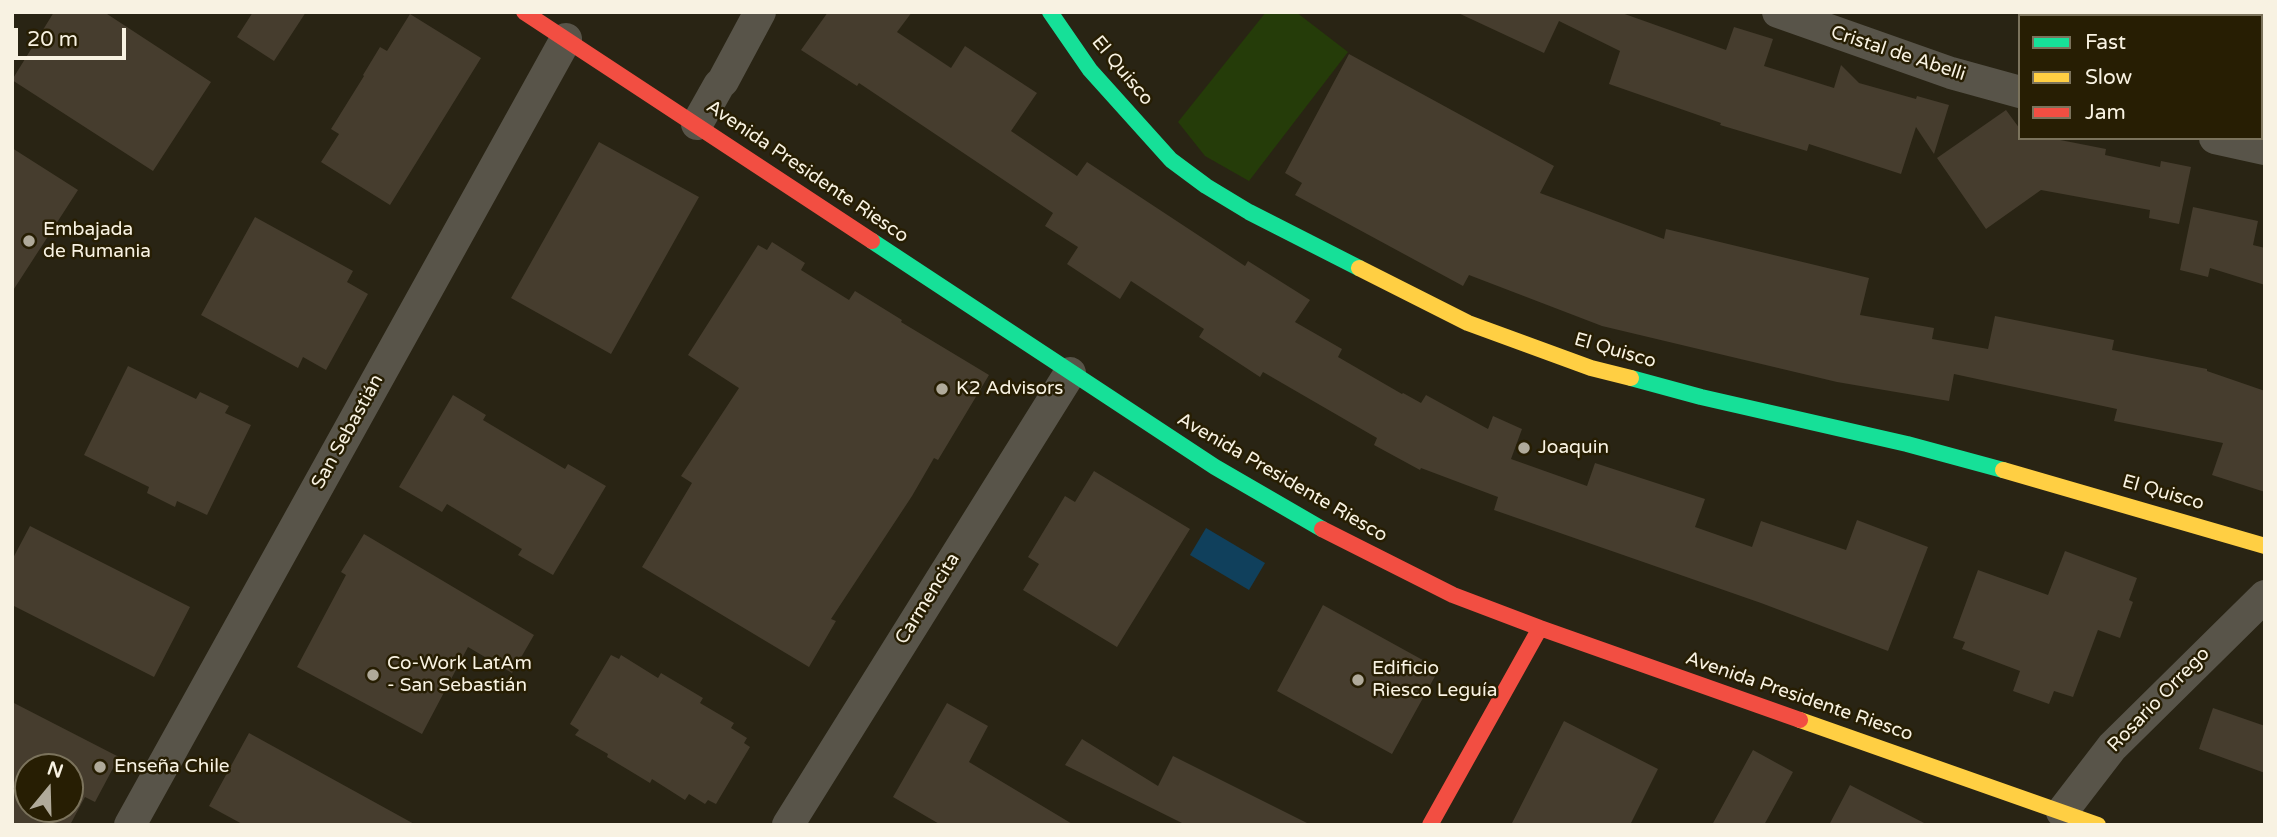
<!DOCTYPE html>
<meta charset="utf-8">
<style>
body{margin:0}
#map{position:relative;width:2277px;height:837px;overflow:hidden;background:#292414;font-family:"Varela Round",sans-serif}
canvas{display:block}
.frame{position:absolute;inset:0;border:14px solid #f8f2e2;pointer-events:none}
.legend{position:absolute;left:2018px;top:14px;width:245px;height:126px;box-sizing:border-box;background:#271e03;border:2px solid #7b735c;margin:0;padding:9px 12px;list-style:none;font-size:21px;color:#f8f2e2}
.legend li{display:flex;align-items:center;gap:14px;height:35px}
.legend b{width:35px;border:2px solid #7b735c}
.north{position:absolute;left:14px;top:753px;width:70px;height:70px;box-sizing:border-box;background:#271e03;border:2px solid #7b735c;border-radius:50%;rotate:19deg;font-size:19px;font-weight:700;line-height:28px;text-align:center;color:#f8f2e2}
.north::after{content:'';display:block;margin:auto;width:24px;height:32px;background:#b0aa9a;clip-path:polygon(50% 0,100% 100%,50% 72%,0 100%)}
.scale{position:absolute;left:14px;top:28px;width:112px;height:32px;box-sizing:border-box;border:4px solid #f8f2e2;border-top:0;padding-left:9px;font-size:21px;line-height:24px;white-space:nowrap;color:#f8f2e2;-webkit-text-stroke:5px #271e03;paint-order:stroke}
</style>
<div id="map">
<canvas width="2277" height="837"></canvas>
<div class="frame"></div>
<ul class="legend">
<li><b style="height:9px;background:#16e098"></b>Fast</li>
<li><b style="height:9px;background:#ffcf43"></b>Slow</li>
<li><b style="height:9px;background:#f24e42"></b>Jam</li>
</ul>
<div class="north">N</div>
<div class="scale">20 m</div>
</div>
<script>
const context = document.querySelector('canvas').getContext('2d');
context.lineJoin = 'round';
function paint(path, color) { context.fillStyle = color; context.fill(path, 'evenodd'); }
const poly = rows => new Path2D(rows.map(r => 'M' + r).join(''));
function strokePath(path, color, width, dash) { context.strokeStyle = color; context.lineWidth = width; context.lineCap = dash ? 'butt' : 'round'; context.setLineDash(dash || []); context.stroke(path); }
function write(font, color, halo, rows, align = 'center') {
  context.font = font + ' "Varela Round",sans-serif'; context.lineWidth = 5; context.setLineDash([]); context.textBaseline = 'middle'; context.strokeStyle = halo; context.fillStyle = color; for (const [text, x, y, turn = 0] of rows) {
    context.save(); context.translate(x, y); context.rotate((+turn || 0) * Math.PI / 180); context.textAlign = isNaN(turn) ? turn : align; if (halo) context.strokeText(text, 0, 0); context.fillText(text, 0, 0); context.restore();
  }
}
paint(poly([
 [1266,12,1296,12,1348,52,1249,181,1205,156,1178,122]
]), '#253c09');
paint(poly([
 [1206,528,1265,563,1249,590,1190,555]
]), '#10405c');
paint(poly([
 [54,12,104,12,211,82,153,171,12,80],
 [253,12,306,12,274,61,237,37],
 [828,12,912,12,897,32,951,68,965,46,1037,93,1011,131,1077,176,1087,162,1245,266,1248,261,1310,300,1295,322,1342,349,1338,357,1402,394,1403,393,1421,403,1426,395,1488,429,1493,416,1522,429,1511,459,1587,486,1595,463,1705,499,1695,527,1752,547,1761,521,1846,550,1857,520,1928,547,1888,651,1761,603,1494,510,1498,497,1421,468,1420,470,1374,445,1377,438,1263,372,1260,377,1199,337,1204,329,1131,281,1120,299,1067,264,1078,247,1045,226,1053,213,859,83,857,86,801,50],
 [1456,12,1619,12,1726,50,1734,27,1773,39,1764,66,1834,88,1841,65,1859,83,1916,99,1917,96,1949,105,1934,154,1916,127,1901,174,1809,144,1807,151,1720,125,1721,123,1609,84,1620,51,1559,21,1544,53],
 [410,14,481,58,390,205,321,162,339,134,331,129,364,76,363,75,380,47,387,51],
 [1349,54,1554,166,1540,193,1664,239,1666,229,1869,278,1860,315,1934,328,1932,339,1988,349,1995,316,2114,340,2112,350,2207,369,2207,371,2265,391,2265,492,2212,475,2223,443,2114,421,2117,409,1954,374,1949,401,1837,382,1602,326,1469,275,1463,286,1295,195,1302,183,1285,173],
 [2006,110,2020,129,2020,138,2050,138,2106,149,2105,155,2160,167,2161,161,2191,167,2179,224,2149,218,2150,210,2041,190,1986,229,1937,158],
 [599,142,699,197,611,354,511,298],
 [12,148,78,190,12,292],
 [2193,207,2258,221,2253,245,2265,248,2265,285,2210,268,2208,277,2180,270],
 [255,217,353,271,347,282,368,294,326,370,303,357,298,368,201,315],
 [772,242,805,263,801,270,849,300,855,291,902,320,901,322,989,375,938,460,934,458,912,496,831,619,836,621,809,667,642,567,692,483,681,476,739,388,688,355,758,245,767,250],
 [128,366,196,399,200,392,229,406,225,413,251,425,207,515,177,501,175,507,147,493,149,487,84,455],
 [453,395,486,415,483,420,565,469,568,464,606,486,553,575,518,555,522,549,447,504,442,512,399,487],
 [1094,471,1190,529,1117,647,1023,590,1039,564,1028,557,1065,496,1075,502],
 [30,526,190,607,154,677,12,605,12,560],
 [364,534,534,635,512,673,468,647,422,734,297,667,346,575,341,572],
 [2065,551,2137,578,2129,600,2133,602,2120,638,2098,630,2073,697,2054,691,2049,704,2013,691,2020,671,1962,649,1965,642,1953,638,1978,570,2048,595],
 [1323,605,1439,669,1392,754,1277,691],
 [611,655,619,659,621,655,658,678,661,673,703,698,700,703,734,723,731,728,747,738,744,743,750,747,716,804,708,800,705,804,689,794,685,800,652,779,650,783,607,757,608,754,575,735,579,730,570,724],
 [12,702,119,757,95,802,85,797,70,825,12,825],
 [28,767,70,767,70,809,28,809],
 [947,703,988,726,969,762,1074,825,941,825,893,797],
 [2213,708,2265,726,2265,773,2199,749],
 [1564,721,1658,769,1630,825,1511,825],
 [249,733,416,825,244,825,209,806],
 [1082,739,1158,786,1173,756,1311,825,1186,825,1065,765],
 [1753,750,1793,772,1764,825,1712,825],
 [1850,785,1928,825,1829,825]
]), '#463d2e');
strokePath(poly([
 [1778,12,1951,73,2020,92],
 [2186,12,2190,16],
 [2261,84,2265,87],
 [697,124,719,85,723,81,760,12],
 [2215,138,2265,149],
 [2062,812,2112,747,2265,596],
 [130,825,566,39],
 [788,825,1070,373]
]), '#585449', 32);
strokePath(poly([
 [1050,12,1090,70,1171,160,1206,186,1249,212,1359,268],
 [872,241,1215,467,1322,529],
 [1631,378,1701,397,1907,444,2003,470]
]), '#16e098', 16);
strokePath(poly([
 [1359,268,1468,323,1591,368,1631,378],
 [2003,470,2265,546],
 [1800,720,2098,825]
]), '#ffcf43', 16);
strokePath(poly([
 [524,12,872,241],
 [1322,529,1453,595,1540,628,1800,720],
 [1430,825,1540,628]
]), '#f24e42', 16);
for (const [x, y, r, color] of [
 [29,241,7,"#b0aa9a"],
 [942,389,7,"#b0aa9a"],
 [1524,448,7,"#b0aa9a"],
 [373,675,7,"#b0aa9a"],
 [1358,680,7,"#b0aa9a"],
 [100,767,7,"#b0aa9a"]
]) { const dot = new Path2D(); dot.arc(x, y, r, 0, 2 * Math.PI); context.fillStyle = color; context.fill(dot); strokePath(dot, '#271e03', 2.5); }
write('19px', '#f8f2e2', '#271e03', [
 ["Cristal de Abelli",1898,54,18],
 ["El Quisco",1122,71,50],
 ["Avenida Presidente Riesco",807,172,34],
 ["El Quisco",1615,351,16],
 ["San Sebastián",348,432,-61],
 ["Avenida Presidente Riesco",1282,478,30],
 ["El Quisco",2163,493,16],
 ["Carmencita",928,599,-58],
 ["Avenida Presidente Riesco",1799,697,19],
 ["Rosario Orrego",2159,700,-46]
]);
write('19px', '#f8f2e2', '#271e03', [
 ["Embajada",43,230],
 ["de Rumania",43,252],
 ["K2 Advisors",956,389],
 ["Joaquin",1538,448],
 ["Co-Work LatAm",387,664],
 ["- San Sebastián",387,686],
 ["Edificio",1372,669],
 ["Riesco Leguía",1372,691],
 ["Enseña Chile",114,767]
], 'left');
</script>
